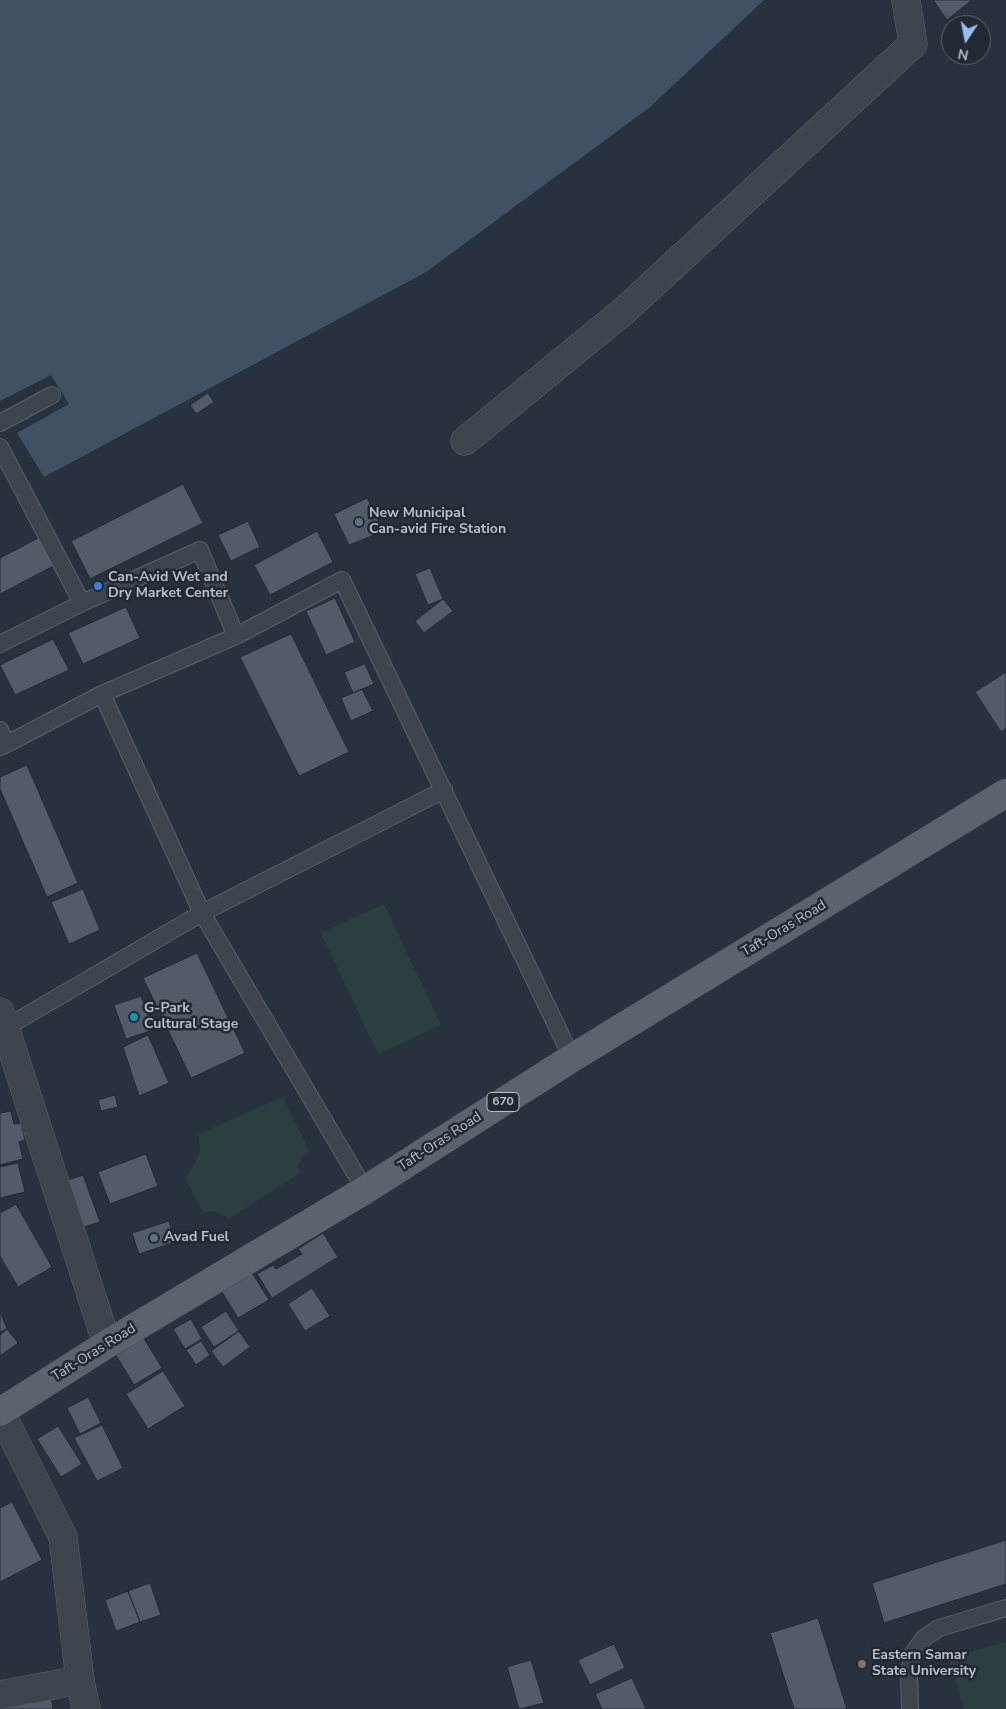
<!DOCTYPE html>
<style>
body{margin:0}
#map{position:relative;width:1006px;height:1709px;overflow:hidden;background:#28323e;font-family:"Nunito Sans",sans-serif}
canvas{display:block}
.north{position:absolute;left:941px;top:15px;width:50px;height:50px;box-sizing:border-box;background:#212933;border:1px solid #5e656f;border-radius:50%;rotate:191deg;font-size:14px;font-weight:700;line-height:20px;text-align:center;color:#b9bfc9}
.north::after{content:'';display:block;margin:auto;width:18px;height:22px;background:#99bbed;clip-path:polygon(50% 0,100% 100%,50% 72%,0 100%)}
</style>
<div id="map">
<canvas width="1006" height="1709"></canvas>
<div class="north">N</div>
</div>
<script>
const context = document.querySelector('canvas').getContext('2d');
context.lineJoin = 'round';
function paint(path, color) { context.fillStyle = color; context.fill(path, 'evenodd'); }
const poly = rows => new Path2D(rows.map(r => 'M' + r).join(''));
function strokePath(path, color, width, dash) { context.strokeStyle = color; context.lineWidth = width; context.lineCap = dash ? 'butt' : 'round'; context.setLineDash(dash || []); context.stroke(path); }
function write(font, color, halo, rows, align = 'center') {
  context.font = font + ' "Nunito Sans",sans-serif'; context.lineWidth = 5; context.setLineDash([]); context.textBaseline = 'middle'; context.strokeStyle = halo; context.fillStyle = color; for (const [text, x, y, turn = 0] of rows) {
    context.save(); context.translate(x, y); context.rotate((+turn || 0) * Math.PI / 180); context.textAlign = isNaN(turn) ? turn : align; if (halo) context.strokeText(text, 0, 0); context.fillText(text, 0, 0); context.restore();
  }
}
paint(poly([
 [384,904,441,1025,378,1054,321,933],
 [283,1097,309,1151,302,1157,298,1166,299,1174,228,1219,223,1214,213,1211,203,1212,185,1178,194,1166,200,1151,199,1134],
 [1006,1642,1006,1709,964,1709,949,1658]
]), '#2b3f40');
paint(poly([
 [0,0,764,0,649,108,426,272,44,477,17,433,69,404,51,375,0,401]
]), '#405065');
const building = poly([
 [933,0,972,0,947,20,933,0],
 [208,393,214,402,196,414,190,405,208,393],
 [183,484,203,523,90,579,71,541,183,484],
 [367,498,384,531,349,545,334,514,367,498],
 [248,521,260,547,231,561,218,535,248,521],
 [317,531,333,562,270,595,254,565,317,531],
 [42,536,57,564,0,594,0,558,42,536],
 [430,568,443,599,428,605,415,574,430,568],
 [335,598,355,642,326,655,306,611,335,598],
 [443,599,453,611,424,633,415,621,443,599],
 [126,607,140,638,83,664,68,633,126,607],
 [291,634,349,752,299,776,240,657,291,634],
 [53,639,69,670,15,695,0,665,53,639],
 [365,664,374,684,353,693,344,672,365,664],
 [1006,672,1006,728,1001,732,975,692,1006,672],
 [362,689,373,711,351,721,341,698,362,689],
 [27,765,78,883,47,897,0,789,0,777,27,765],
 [83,889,100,930,69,944,51,902,83,889],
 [197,953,245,1053,191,1078,143,978,197,953],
 [141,996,153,1030,126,1039,114,1005,141,996],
 [148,1035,169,1083,139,1096,123,1047,148,1035],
 [115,1095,118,1107,101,1111,98,1100,115,1095],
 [11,1111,14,1124,21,1123,25,1140,19,1142,23,1159,0,1165,0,1113,11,1111],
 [146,1154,158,1186,110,1204,98,1172,146,1154],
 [18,1163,25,1192,0,1198,0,1167,18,1163],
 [83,1175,100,1222,74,1230,59,1183,83,1175],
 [16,1204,52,1267,18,1287,0,1256,0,1213,16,1204],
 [169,1221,175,1242,139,1254,132,1233,169,1221],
 [323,1233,338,1257,272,1298,257,1274,273,1265,276,1269,302,1254,298,1249,323,1233],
 [246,1263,269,1300,238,1318,215,1281,246,1263],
 [312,1288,330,1316,305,1331,288,1304,312,1288],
 [226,1311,239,1331,214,1347,201,1327,226,1311],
 [0,1312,7,1329,0,1332,0,1312],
 [191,1319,202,1339,185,1349,173,1329,191,1319],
 [7,1329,18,1343,0,1356,0,1335,7,1329],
 [239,1331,250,1347,223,1367,211,1351,239,1331],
 [140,1332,162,1368,134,1385,112,1349,140,1332],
 [201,1341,210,1355,196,1365,186,1350,201,1341],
 [163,1371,185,1406,148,1429,126,1394,163,1371],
 [88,1397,101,1423,80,1434,67,1408,88,1397],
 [102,1425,123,1468,97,1481,74,1438,102,1425],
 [58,1426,82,1464,61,1477,37,1439,58,1426],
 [12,1502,42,1560,0,1582,0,1508,12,1502],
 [1006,1540,1006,1584,884,1623,872,1583,1006,1540],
 [150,1583,161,1615,140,1622,128,1591,150,1583],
 [128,1591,140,1622,116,1631,105,1600,128,1591],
 [818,1618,847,1709,794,1709,770,1633,818,1618],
 [614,1644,625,1668,590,1685,578,1660,614,1644],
 [531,1660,544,1703,519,1709,507,1667,531,1660],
 [632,1678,646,1709,602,1709,595,1694,632,1678],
 [50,1687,53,1709,0,1709,0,1695,50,1687]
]);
paint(building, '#525b68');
strokePath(building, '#232b35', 1);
const lane = poly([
 [0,423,52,395],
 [0,447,82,603],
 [0,644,82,603,200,550,236,636],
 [102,694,202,913,365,1190],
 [0,730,7,744],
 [0,747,7,744,102,694,236,636,342,580,572,1058],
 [0,1029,5,1028,202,913,444,790],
 [910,1709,909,1673,913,1653,924,1638,939,1628,1006,1608]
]);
const street = poly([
 [465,441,625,310,913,44,906,0],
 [0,1012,107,1344],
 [0,1411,63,1537,80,1680,86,1709],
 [0,1695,80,1680]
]);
const primary = poly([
 [0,1412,107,1344,365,1190,572,1058,1006,793]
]);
strokePath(lane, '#5a626c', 18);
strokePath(street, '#5a626c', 29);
strokePath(primary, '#464d57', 29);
strokePath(lane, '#3c444e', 16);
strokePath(street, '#3c444e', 28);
strokePath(primary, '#5a636e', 28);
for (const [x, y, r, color] of [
 [359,522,5,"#5c6f8a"],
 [98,586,5,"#3f7fe0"],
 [134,1017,5,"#0f9aa8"],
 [154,1238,5,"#5c6f8a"],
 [862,1664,5,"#8d6e63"]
]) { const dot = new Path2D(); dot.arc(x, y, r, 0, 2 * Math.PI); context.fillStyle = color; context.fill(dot); strokePath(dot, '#212933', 2); }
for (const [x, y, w] of [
 [503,1102,32]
]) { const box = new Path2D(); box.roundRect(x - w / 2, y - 9.5, w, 19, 4); context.fillStyle = '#212933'; context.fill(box); strokePath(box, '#b9bfc9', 1); }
write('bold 12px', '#b9bfc9', null, [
 ["670",503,1102]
]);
write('bold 14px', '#b9bfc9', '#212933', [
 ["New Municipal",369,514],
 ["Can-avid Fire Station",369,530],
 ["Can-Avid Wet and",108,578],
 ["Dry Market Center",108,594],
 ["G-Park",144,1009],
 ["Cultural Stage",144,1025],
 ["Avad Fuel",164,1238],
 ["Eastern Samar",872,1656],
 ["State University",872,1672]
], 'left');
write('14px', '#b9bfc9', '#212933', [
 ["Taft-Oras Road",784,929,-31],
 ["Taft-Oras Road",440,1142,-33],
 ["Taft-Oras Road",94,1353,-32]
]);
</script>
